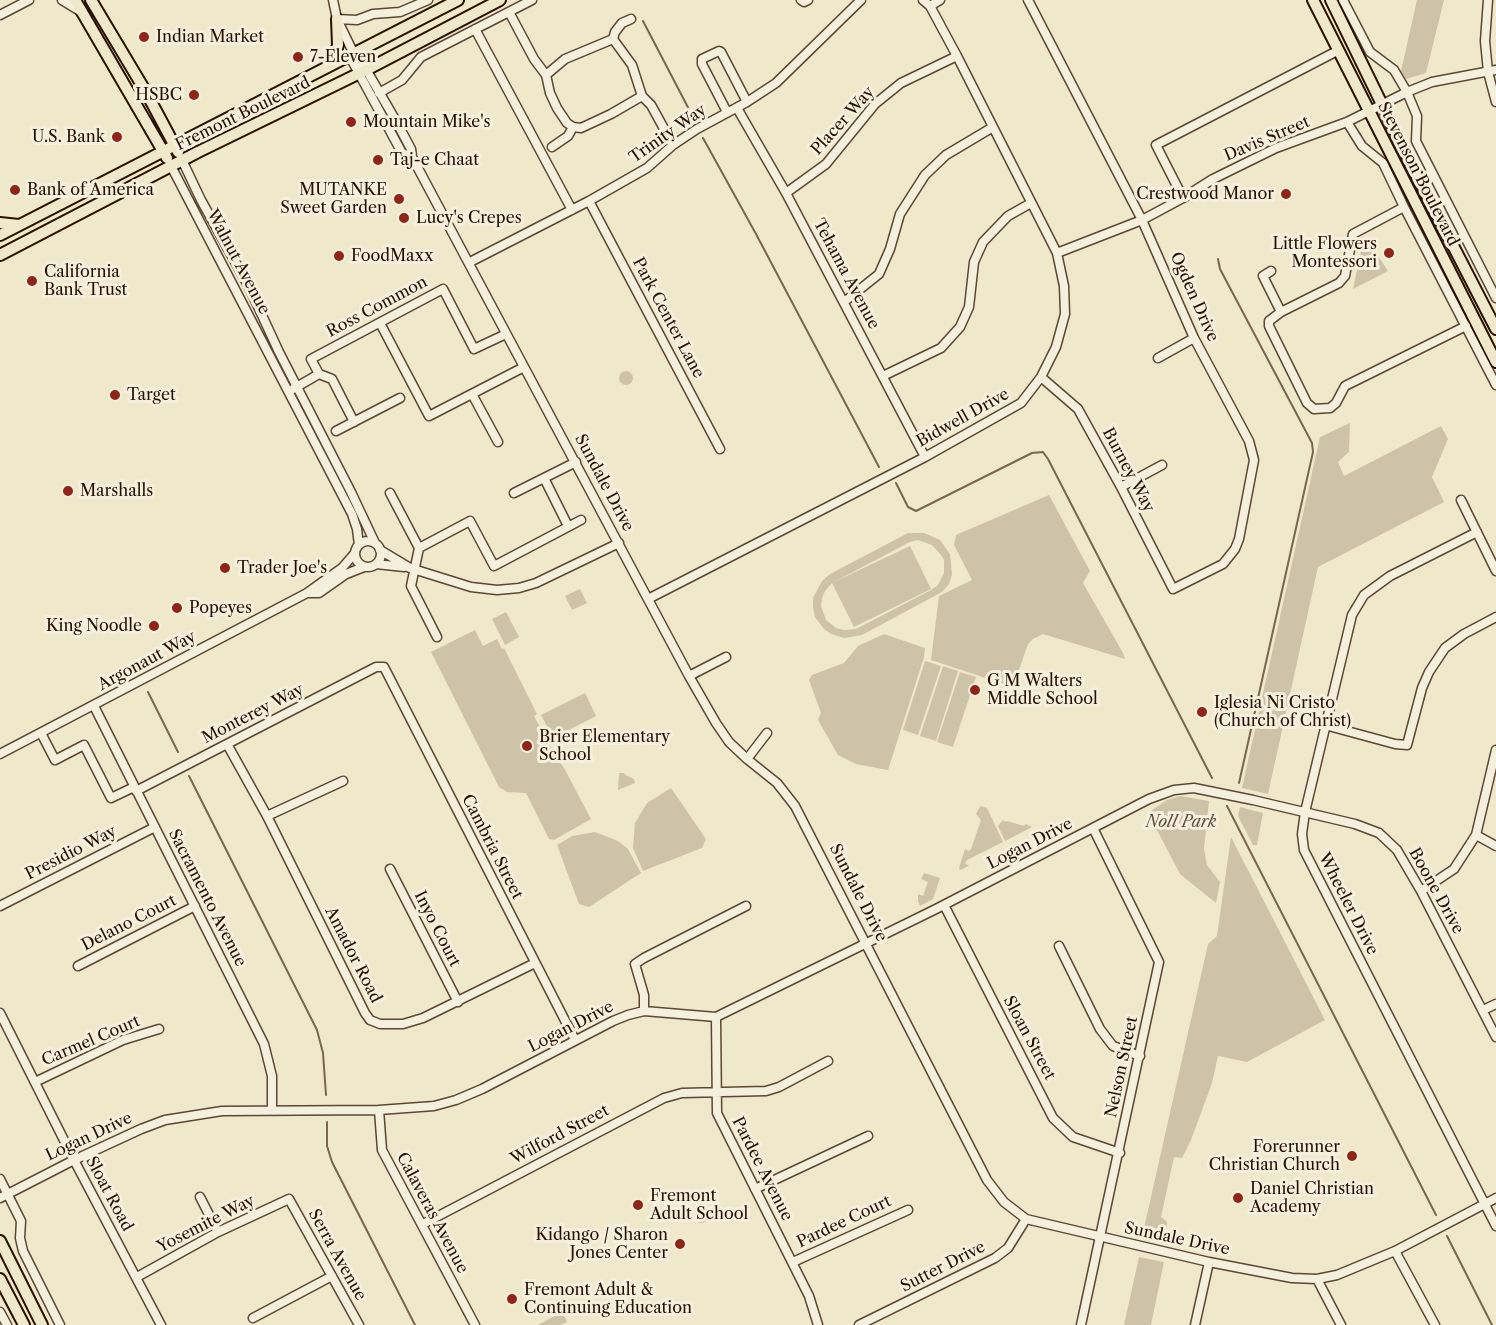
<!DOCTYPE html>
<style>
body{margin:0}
canvas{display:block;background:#f0e8ca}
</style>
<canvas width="1496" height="1325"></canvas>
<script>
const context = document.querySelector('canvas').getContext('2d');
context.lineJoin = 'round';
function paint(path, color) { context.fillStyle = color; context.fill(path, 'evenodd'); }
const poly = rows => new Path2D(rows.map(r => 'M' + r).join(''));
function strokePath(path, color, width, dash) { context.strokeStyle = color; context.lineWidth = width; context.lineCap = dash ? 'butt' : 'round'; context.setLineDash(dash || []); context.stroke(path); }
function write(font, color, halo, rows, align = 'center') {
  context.font = font + ' "Libre Caslon Text",serif'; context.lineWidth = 6; context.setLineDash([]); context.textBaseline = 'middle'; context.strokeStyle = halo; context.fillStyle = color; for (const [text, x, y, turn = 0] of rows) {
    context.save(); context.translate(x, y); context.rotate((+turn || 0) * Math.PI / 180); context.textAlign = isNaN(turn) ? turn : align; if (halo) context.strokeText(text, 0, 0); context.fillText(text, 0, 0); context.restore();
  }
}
paint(poly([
 [1417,0,1444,0,1426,73,1406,79,1401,71],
 [1370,239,1374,247,1371,249,1372,252,1375,251,1388,271,1353,289,1363,242],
 '619 378a7 7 0 1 1 14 0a7 7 0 1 1-14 0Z',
 [1350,423,1349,452,1338,462,1344,476,1441,426,1448,439,1432,477,1444,502,1318,567,1268,794,1242,788,1320,437],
 [1049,495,1090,571,1083,583,1123,653,1125,659,1043,634,1033,639,1028,644,1013,687,931,660,939,596,972,580,954,545,956,535],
 [908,533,924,533,931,536,940,540,950,554,952,574,949,584,942,592,862,635,844,638,831,634,824,629,815,617,813,607,813,598,822,581,830,574],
 [918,540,932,545,941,555,944,560,944,573,938,585,931,590,856,629,844,630,836,628,826,620,821,606,822,598,825,591,832,583,854,627,931,589,910,546,834,582,910,542],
 [580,589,587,603,572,610,565,596],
 [506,612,519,637,505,645,492,619],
 [475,630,483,646,497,639,502,649,504,648,537,714,534,716,543,733,547,731,548,742,556,757,564,768,591,819,554,840,549,839,526,793,507,792,499,787,431,652],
 [884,634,925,648,924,657,888,770,856,764,838,755,818,720,821,713,809,680,812,675,844,663,858,646],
 [925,661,941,666,918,735,903,730],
 [943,666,958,671,936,741,920,736],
 [960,672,976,677,953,747,937,742],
 [585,693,596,716,553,738,541,715],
 [619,773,624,773,627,776,634,779,635,783,618,790],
 [671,788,706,839,702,848,643,871,633,848,635,823,647,803],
 [1180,796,1209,801,1204,849,1207,865,1220,882,1216,903,1180,874,1148,813,1167,800],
 [981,806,987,808,1003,842,967,860,965,863,969,866,960,870,959,868,965,849,969,851,971,849,981,820,976,814,979,808],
 [1240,807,1263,813,1257,845,1253,845,1238,816],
 [1003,820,1005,822,1007,821,1024,826,1026,824,1032,827,1005,841,998,826],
 [595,832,618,841,628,849,641,873,589,907,579,904,557,845,572,836],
 [1231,837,1325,1020,1247,1062,1218,1056,1212,1083,1191,1140,1182,1158,1174,1157,1161,1217,1167,1222,1167,1226,1162,1242,1142,1237,1208,944,1217,936],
 [924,873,940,878,933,899,920,906,918,901,918,894,923,896,928,882,921,879],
 '694 1216a7 7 0 1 1 14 0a7 7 0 1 1-14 0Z',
 [1139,1257,1164,1262,1151,1325,1124,1325],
 [562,1312,567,1322,560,1325,538,1325]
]), '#cec3a8');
strokePath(poly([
 [643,21,693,117],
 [703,138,756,234,879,467],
 [1218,259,1220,269,1312,443,1313,452,1239,783],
 [896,483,908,507,916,511,1032,453,1043,452,1048,459,1212,778],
 [148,692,178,752],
 [189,776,317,1030,323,1053,326,1095],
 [1227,806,1436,1215],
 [327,1122,327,1146,332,1162,415,1325],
 [1447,1236,1492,1325]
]), '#786651', 2);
const minor = poly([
 [62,0,80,11],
 [333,0,337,19,352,50,356,52,396,121,411,149,412,157,689,676,716,723,729,742,747,759,777,783,795,806,987,1180,1004,1202,1026,1219,1209,1262,1292,1278,1317,1279,1337,1275,1395,1251,1496,1198],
 [801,0,804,2,808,0],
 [1028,0,1142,220,1194,338,1249,441,1254,460,1239,539,1235,549,1223,564,1173,589,1121,487,1078,409,1041,377],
 [1343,0,1370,52,1394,70,1407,92,1417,116,1416,141,1496,298],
 [1488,0,1485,41,1488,72,1496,102],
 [930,6,940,0],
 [509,12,534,59,546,75,550,93,557,108,567,123,573,127],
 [0,15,29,0],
 [337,19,357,20,373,14,400,12,428,0],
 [475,29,572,210],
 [613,39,632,65,642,96,651,105,673,145],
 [351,53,349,55,402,153,412,157],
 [546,75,565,59,613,39,615,32,622,23,631,19],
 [379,93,402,80,421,57,532,0],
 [737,108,786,193,925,457],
 [727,112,702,64,702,59,719,51,721,52,747,102],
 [1347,122,1362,146,1383,163,1404,207,1496,385],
 [552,147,568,136,573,127,581,128,611,114,642,96],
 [182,160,201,200,248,285,279,352,351,492,375,543],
 [171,166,352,514,357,529,359,545],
 [786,193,826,164,875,104,901,83,957,56],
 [1183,198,1156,145,1339,50],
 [589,201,720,449],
 [1404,207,1353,234,1345,276,1339,283,1281,312,1269,321,1269,326,1307,403,1314,409,1330,408,1336,403,1345,386,1466,326],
 [1057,253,1142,220,1183,198,1213,179,1276,148,1347,122,1407,92,1432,82,1496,70],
 [470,262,589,201,647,168,673,145,697,129,747,102,776,83,861,0],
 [1271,271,1263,276,1281,312],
 [844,302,879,274,890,249,900,214,925,175,946,155,993,127],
 [380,323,429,416,524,367],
 [1158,358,1194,338],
 [319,374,311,359,443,289,474,349,506,334],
 [319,374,332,379,354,422],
 [883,376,941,348,960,327,969,307,974,262,983,242,1008,216,1031,203],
 [293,389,319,374],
 [472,394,498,442],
 [336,431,400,398],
 [544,478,568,526],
 [1121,487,1162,465],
 [390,493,419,548,411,586,437,637],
 [514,493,576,462],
 [1461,500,1496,571],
 [1477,532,1390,576,1364,595,1352,615,1305,812,1302,834,1304,850,1496,1226],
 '355 554a13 13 0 1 1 26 0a13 13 0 1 1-26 0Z',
 [419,548,470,521,494,566,581,520],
 [380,550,410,568,471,587,497,590,519,588,536,583,619,543],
 [376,564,404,567],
 [307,593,319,593,346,574,364,567],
 [648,599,925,457,1021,403,1041,377,1056,347,1065,314,1064,286,1057,253,957,56,930,6,923,0],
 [689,676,726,657],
 [94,706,264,1044,272,1076,272,1110],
 [1325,725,1395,744,1407,745,1422,688,1429,672,1445,648,1464,634,1496,617],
 [41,733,55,760,84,745,111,798,134,787],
 [227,744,267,816,365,1013,370,1020,380,1024,403,1024,423,1018,535,963],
 [0,754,307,593,342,568,355,553],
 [747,759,767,733],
 [136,791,376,667,384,667,575,1040],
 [267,816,343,781],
 [1476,835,1496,846],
 [390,869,458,1002],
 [1421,891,1454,869,1476,835,1496,750],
 [944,905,1053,1118,1073,1137,1120,1153],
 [0,906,155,827],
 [1059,946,1100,1029,1113,1046,1140,1056],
 [78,966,195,906],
 [1483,1010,1496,1004],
 [644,1011,644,995,635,964,644,958,746,906],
 [0,1013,74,1160,161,1325],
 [716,1017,717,1113,809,1296,818,1325],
 [35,1082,123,1040,159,1029],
 [379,1110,382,1150,475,1325],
 [0,1179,21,1221,20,1238,23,1251,60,1325],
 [755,1189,868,1136],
 [200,1197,218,1232],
 [0,1198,74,1160,141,1129,165,1120,222,1111,379,1110,434,1106,456,1100,482,1089,613,1021,628,1015,644,1011,716,1017,936,909,1149,799,1174,790,1194,788,1253,800,1355,824,1379,833,1397,850,1421,891,1496,1037],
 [423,1224,664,1098,682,1093,766,1091,779,1087,828,1061],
 [1395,1251,1435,1325],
 [793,1262,908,1210],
 [137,1277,218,1232,289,1199,359,1325],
 [1317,1279,1341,1325],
 [0,1312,7,1325],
 [253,1318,332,1276],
 [859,1325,995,1258,1008,1248,1026,1219],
 [1081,1325,1159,962,1093,828],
 [1195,1325,1209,1262]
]);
const major = poly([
 [75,0,167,158],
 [91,0,146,92,178,152],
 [1313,0,1496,362],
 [1331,0,1414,170,1496,329],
 [332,64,338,45,337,19],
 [0,223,19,225],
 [0,235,458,0],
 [0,255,198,152,366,70,500,0],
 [0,1241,42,1325],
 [0,1279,24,1325]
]);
strokePath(minor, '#5b4733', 11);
strokePath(major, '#291101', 14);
strokePath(minor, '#f5f0dd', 8);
strokePath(major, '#f0e8ca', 10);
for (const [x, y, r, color] of [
 [144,37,6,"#8f2418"],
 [298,57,6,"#8f2418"],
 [194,95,6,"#8f2418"],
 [351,122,6,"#8f2418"],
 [117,137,6,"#8f2418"],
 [378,160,6,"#8f2418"],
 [15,190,6,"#8f2418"],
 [1286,194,6,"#8f2418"],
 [399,199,6,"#8f2418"],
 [404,218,6,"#8f2418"],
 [1389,253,6,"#8f2418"],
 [339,256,6,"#8f2418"],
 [32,281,6,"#8f2418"],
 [115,395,6,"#8f2418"],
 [68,491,6,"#8f2418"],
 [225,568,6,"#8f2418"],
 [177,608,6,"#8f2418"],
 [154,626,6,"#8f2418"],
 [975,690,6,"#8f2418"],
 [1202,712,6,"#8f2418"],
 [527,746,6,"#8f2418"],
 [1352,1156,6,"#8f2418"],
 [1238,1198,6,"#8f2418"],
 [638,1205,6,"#8f2418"],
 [680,1244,6,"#8f2418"],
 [512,1299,6,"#8f2418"]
]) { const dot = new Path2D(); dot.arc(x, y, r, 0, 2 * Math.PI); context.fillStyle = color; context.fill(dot); strokePath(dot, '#f5f0dd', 2); }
write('16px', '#291101', '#f5f0dd', [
 ["Indian Market",156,37],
 ["7-Eleven",310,57],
 ["HSBC",182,95,"right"],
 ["Mountain Mike's",363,122],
 ["U.S. Bank",105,137,"right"],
 ["Taj-e Chaat",390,160],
 ["Bank of America",27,190],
 ["MUTANKE",387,190,"right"],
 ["Sweet Garden",387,208,"right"],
 ["Crestwood Manor",1274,194,"right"],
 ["Lucy's Crepes",416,218],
 ["Little Flowers",1377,244,"right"],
 ["Montessori",1377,262,"right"],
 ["FoodMaxx",351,256],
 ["California",44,272],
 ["Bank Trust",44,290],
 ["Target",127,395],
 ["Marshalls",80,491],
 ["Trader Joe's",237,568],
 ["Popeyes",189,608],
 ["King Noodle",142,626,"right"],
 ["G M Walters",987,681],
 ["Middle School",987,699],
 ["Iglesia Ni Cristo",1214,703],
 ["(Church of Christ)",1214,721],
 ["Brier Elementary",539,737],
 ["School",539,755],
 ["Forerunner",1340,1147,"right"],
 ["Christian Church",1340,1165,"right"],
 ["Daniel Christian",1250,1189],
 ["Academy",1250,1207],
 ["Fremont",650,1196],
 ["Adult School",650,1214],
 ["Kidango / Sharon",668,1235,"right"],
 ["Jones Center",668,1253,"right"],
 ["Fremont Adult &",524,1290],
 ["Continuing Education",524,1308]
], 'left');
write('16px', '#291101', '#f5f0dd', [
 ["Fremont Boulevard",243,114,-26],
 ["Placer Way",843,121,-48],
 ["Trinity Way",668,134,-35],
 ["Davis Street",1267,139,-23],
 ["Stevenson Boulevard",1418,174,63],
 ["Walnut Avenue",238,262,62],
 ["Tehama Avenue",846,274,62],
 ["Ogden Drive",1194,297,66],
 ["Ross Common",377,307,-28],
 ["Park Center Lane",668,318,62],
 ["Bidwell Drive",963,418,-29],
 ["Burney Way",1128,470,62],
 ["Sundale Drive",604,483,62],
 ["Argonaut Way",147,661,-28],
 ["Monterey Way",253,714,-27],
 ["Logan Drive",1030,844,-27],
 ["Cambria Street",492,847,63],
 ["Presidio Way",71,853,-27],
 ["Boone Drive",1436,891,61],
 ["Sundale Drive",858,893,63],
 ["Sacramento Avenue",207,898,63],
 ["Wheeler Drive",1348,904,63],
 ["Delano Court",129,923,-27],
 ["Inyo Court",437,929,63],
 ["Amador Road",353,955,63],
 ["Logan Drive",571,1027,-27],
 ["Sloan Street",1029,1038,62],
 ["Carmel Court",91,1041,-23],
 ["Nelson Street",1122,1067,-78],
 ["Wilford Street",560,1135,-28],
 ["Logan Drive",89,1137,-25],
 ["Pardee Avenue",762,1169,63],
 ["Sloat Road",109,1194,62],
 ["Calaveras Avenue",432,1213,62],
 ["Pardee Court",844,1222,-25],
 ["Yosemite Way",206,1224,-27],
 ["Sundale Drive",1177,1239,12],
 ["Serra Avenue",337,1255,61],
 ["Sutter Drive",943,1267,-27]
]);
write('italic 16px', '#634f3b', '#f5f0dd', [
 ["Noll Park",1181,822]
]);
</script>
